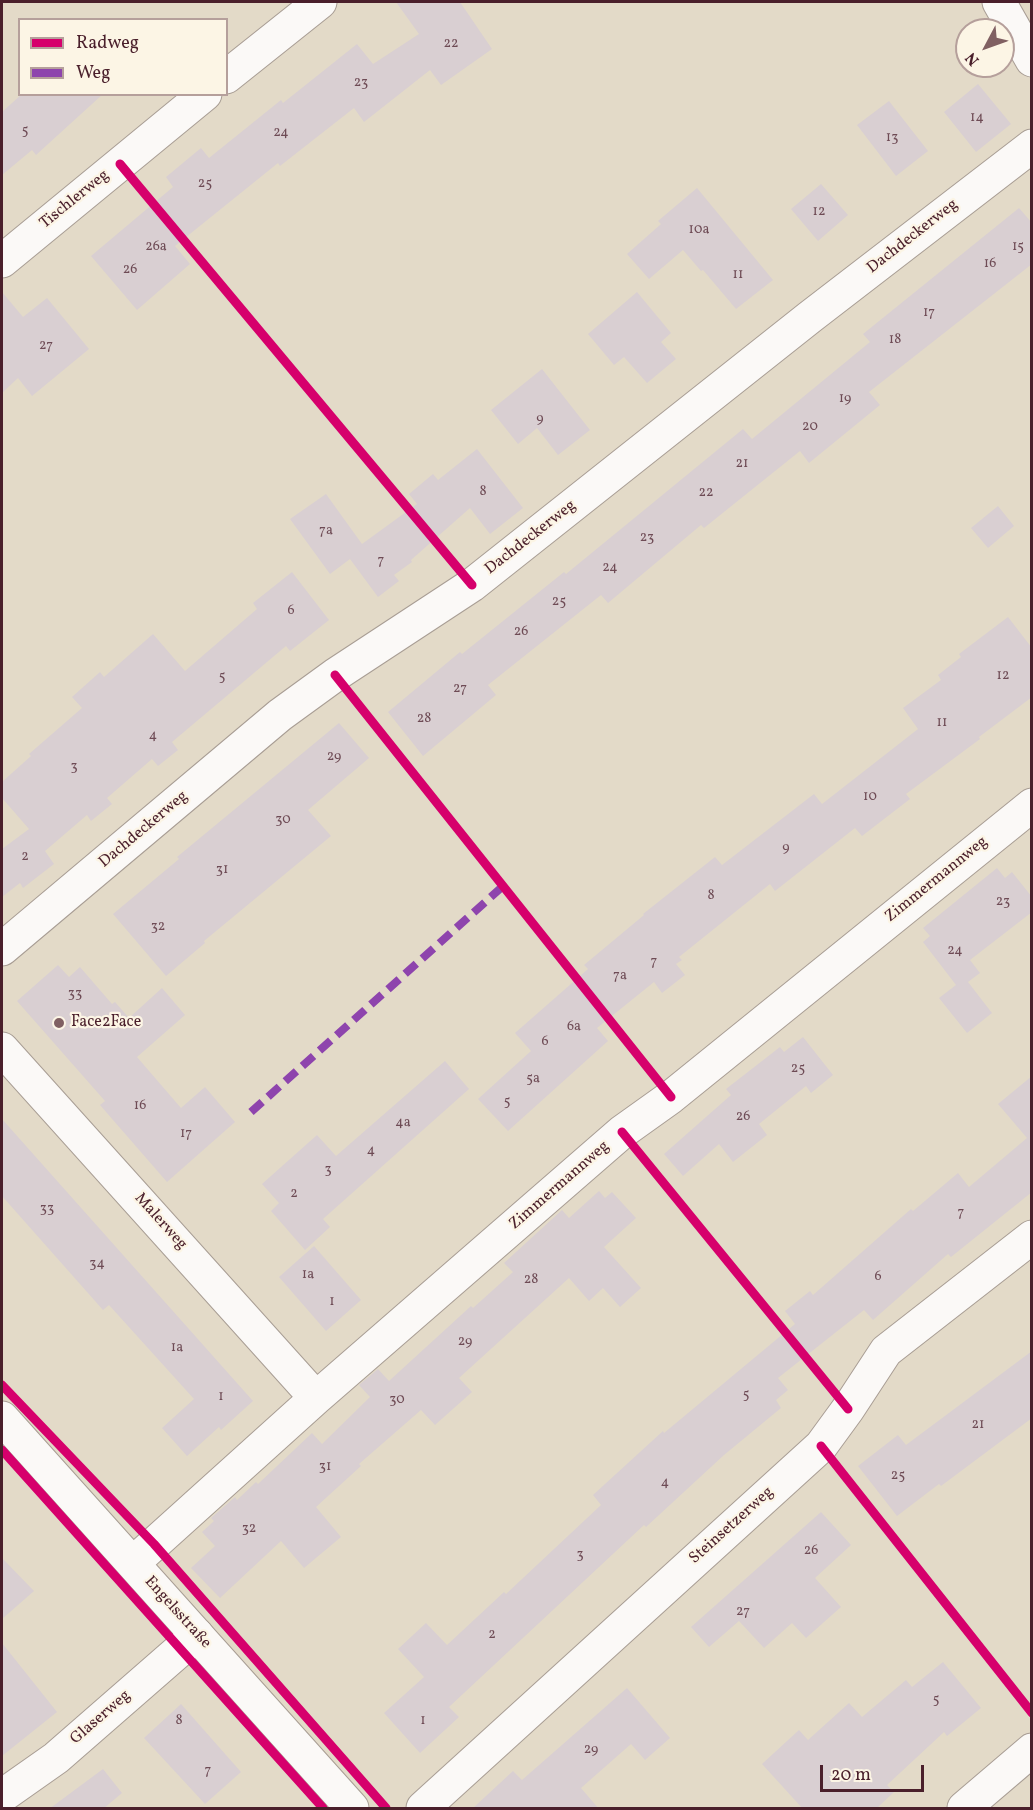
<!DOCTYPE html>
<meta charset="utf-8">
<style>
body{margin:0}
#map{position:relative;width:1033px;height:1810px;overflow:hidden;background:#e3dac8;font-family:Vollkorn,serif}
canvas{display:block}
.frame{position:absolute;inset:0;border:3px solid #4a1f2b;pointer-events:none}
.legend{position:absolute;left:18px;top:18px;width:210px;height:78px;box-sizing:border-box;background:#fcf5e5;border:2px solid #b59f9b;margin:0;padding:8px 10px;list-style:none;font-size:18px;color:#4a1f2b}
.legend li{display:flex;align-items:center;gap:12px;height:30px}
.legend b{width:30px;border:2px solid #b59f9b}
.north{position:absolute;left:955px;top:18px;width:60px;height:60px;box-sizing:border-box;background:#fcf5e5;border:2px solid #b59f9b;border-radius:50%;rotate:229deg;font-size:16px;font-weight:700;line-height:24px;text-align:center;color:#4a1f2b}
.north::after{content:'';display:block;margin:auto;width:21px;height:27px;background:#806062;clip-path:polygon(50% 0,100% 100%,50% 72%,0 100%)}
.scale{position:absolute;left:820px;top:1765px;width:104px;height:27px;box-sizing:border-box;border:3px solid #4a1f2b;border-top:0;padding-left:8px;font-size:18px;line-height:21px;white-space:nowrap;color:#4a1f2b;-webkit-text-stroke:4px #fcf5e5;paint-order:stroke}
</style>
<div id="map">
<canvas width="1033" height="1810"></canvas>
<div class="frame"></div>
<ul class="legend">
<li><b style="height:8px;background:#d6006c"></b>Radweg</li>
<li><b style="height:8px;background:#8e44ad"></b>Weg</li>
</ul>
<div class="north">N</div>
<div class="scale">20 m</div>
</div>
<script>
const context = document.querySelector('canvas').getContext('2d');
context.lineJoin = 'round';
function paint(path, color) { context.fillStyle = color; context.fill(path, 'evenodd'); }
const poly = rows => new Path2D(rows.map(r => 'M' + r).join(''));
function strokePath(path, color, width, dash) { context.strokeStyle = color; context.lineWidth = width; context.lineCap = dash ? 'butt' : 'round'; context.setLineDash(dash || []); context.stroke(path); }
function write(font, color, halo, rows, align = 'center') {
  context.font = font + ' Vollkorn,serif'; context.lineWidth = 4.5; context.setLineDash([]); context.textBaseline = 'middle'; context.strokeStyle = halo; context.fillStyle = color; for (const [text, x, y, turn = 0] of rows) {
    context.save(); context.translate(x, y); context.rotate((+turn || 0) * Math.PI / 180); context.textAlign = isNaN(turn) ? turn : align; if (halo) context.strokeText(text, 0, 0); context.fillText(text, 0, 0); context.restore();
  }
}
paint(poly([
 [396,2,460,2,492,49,441,85,430,70,364,122,354,108,280,166,278,163,175,246,190,264,137,310,91,256,173,187,166,177,201,148,209,158,281,100,283,103,357,44,373,64,419,34],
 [978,84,1011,124,976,152,944,112],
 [22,94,103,94,36,155,32,150,2,175,2,112],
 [889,101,928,151,896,176,857,125],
 [821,184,848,215,818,241,791,209],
 [697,188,773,280,736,309,703,270,701,271,683,250,649,279,627,254,661,224,658,221],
 [1019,208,1032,223,1032,264,869,392,880,405,809,463,800,451,704,528,701,525,608,603,601,595,488,685,496,695,423,756,388,712,460,652,462,654,564,572,566,574,743,429,752,439,870,342,863,334],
 [2,292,23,317,47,298,89,349,32,396,18,378,2,393],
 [637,292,671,333,661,342,676,359,647,383,624,357,614,365,588,334],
 [542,369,590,430,558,455,537,428,518,444,491,410],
 [477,449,523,508,490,534,470,508,411,560,412,562,394,575,399,581,378,597,350,559,330,574,290,519,326,494,362,544,417,504,409,494,433,474,438,480],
 [998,506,1014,526,988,548,971,528],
 [292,572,329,620,290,651,286,646,172,742,178,750,158,766,152,759,107,798,112,804,91,821,87,815,45,851,54,864,23,888,20,883,2,897,2,849,29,829,2,798,2,782,31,756,29,754,82,708,72,697,100,672,104,677,153,634,185,671,257,609,253,603],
 [1008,617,1032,648,1032,697,979,737,980,739,906,794,910,799,862,836,855,828,775,891,770,884,679,957,682,960,676,964,685,975,662,993,654,982,597,1028,608,1041,508,1131,478,1099,531,1051,515,1033,588,969,584,965,644,915,643,914,715,857,722,865,814,794,822,804,918,729,903,708,941,680,938,675,961,657,959,654],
 [339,723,369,758,308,810,331,836,204,941,205,943,166,976,113,914,179,859,177,857],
 [997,868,1005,878,1012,872,1032,897,1032,912,970,960,980,973,968,982,992,1013,967,1033,939,998,956,985,923,942,930,936,923,928],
 [58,965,69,977,80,967,112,1004,115,1002,129,1018,162,988,185,1015,137,1057,181,1108,205,1087,235,1122,167,1182,100,1105,105,1101,17,1001],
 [803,1037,833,1075,811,1093,806,1086,759,1124,767,1135,733,1162,719,1144,683,1176,664,1154,731,1095,726,1089,780,1047,784,1052],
 [445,1061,469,1089,323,1219,330,1227,305,1250,271,1211,279,1203,262,1184,317,1135,336,1156],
 [1032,1076,1032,1192,951,1257,948,1254,873,1320,864,1310,778,1378,788,1390,776,1400,781,1408,724,1455,646,1527,644,1525,449,1707,459,1717,420,1753,384,1713,424,1677,398,1649,426,1623,447,1645,504,1592,506,1594,601,1505,593,1495,663,1431,664,1433,795,1324,785,1311,810,1291,813,1295,911,1209,913,1211,958,1173,969,1187,1027,1138,998,1104],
 [2,1119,253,1401,221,1430,219,1427,187,1456,162,1428,194,1399,109,1305,103,1310,2,1196],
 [599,1191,605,1198,612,1192,636,1218,604,1247,641,1288,620,1307,603,1288,589,1301,569,1278,459,1378,472,1392,435,1425,421,1410,359,1464,361,1466,316,1507,341,1537,304,1568,281,1541,220,1598,191,1568,215,1546,202,1532,214,1521,211,1518,235,1497,237,1500,256,1482,258,1484,312,1433,322,1444,370,1397,359,1385,378,1369,389,1381,471,1306,473,1308,513,1272,504,1263,562,1210,569,1218],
 [314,1246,361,1300,326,1331,279,1277],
 [1032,1351,1032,1418,941,1486,939,1484,897,1516,858,1466,898,1435,906,1445],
 [821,1512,851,1545,815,1578,841,1607,806,1638,792,1623,764,1648,739,1621,709,1647,691,1627],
 [2,1558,34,1591,2,1619],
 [2,1643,57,1712,2,1756],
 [943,1662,981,1708,947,1736,944,1732,887,1785,894,1792,876,1809,803,1809,762,1764,799,1730,808,1740,849,1703,862,1717,906,1680,912,1687],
 [627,1688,670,1738,645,1760,631,1744,581,1788,599,1809,472,1809,513,1771,522,1780],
 [181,1704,241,1772,205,1804,144,1738],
 [103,1769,122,1793,103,1809,49,1809]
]), '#d9cfd2');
const minor = poly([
 [226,77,320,2],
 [2,261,205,94],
 [2,949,280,715,335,675,472,585,810,317,1032,146],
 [2,1049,316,1398],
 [133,1563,316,1398,622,1132,671,1097,1032,805],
 [2,1796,56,1758,197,1635],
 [423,1808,821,1446,848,1409,886,1351,1032,1237],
 [964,1808,1032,1750]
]);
const tertiary = poly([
 [999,2,1032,60],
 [2,1418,352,1808]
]);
strokePath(minor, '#a89d94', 35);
strokePath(tertiary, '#a89d94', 35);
strokePath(minor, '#fbf9f7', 33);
strokePath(tertiary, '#fbf9f7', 33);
strokePath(poly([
 [251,1112,502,887]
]), '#8e44ad', 8, [15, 8]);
strokePath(poly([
 [120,164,472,585],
 [335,675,671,1097],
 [622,1132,848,1409],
 [2,1385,154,1544,386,1808],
 [821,1446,1032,1713],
 [2,1450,323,1808]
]), '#d6006c', 9);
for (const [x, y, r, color] of [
 [59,1023,6,"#806062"]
]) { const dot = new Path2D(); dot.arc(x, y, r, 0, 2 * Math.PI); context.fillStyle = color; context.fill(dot); strokePath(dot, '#fcf5e5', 2); }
write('14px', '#6e4b55', null, [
 ["22",451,44],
 ["23",361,83],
 ["14",977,118],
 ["5",25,131],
 ["24",281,133],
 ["13",892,138],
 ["25",205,184],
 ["12",819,212],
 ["10a",699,230],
 ["26a",156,247],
 ["15",1018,247],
 ["16",990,264],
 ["26",130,270],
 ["11",738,275],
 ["17",929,313],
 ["18",895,340],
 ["27",46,346],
 ["19",845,399],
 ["9",540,419],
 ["20",810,427],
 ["21",742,464],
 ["8",483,492],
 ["22",706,493],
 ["7a",326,531],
 ["23",647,538],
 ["7",381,561],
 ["24",610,568],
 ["25",559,602],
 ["6",291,611],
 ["26",521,632],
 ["12",1003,676],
 ["5",222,677],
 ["27",460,689],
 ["28",424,719],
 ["11",942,723],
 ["4",153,736],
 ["29",334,757],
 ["3",74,767],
 ["10",870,797],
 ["30",283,820],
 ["9",786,848],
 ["2",25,857],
 ["31",222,870],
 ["8",711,896],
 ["23",1003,902],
 ["32",158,927],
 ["24",955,951],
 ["7",654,962],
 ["7a",620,976],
 ["33",75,994],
 ["6a",574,1027],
 ["6",545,1042],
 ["25",798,1069],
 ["5a",533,1079],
 ["5",507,1102],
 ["16",140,1106],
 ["26",743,1117],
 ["4a",403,1123],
 ["17",186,1134],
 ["4",371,1151],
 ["3",328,1170],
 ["2",294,1194],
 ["33",47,1209],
 ["7",961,1213],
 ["34",97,1264],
 ["1a",308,1275],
 ["6",878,1277],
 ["28",531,1280],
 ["1",332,1302],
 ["29",465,1342],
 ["1a",177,1348],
 ["5",746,1395],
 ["1",221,1397],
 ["30",397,1400],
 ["21",978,1425],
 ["31",325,1467],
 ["25",898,1476],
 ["4",665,1483],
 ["32",249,1529],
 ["26",811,1551],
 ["3",580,1555],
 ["27",743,1612],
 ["2",492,1635],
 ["5",936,1700],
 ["8",179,1721],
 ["1",423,1721],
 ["29",591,1750],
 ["7",208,1771]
]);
write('16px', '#4a1f2b', '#fcf5e5', [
 ["Tischlerweg",75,200,-39],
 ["Dachdeckerweg",913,237,-38],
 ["Dachdeckerweg",531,538,-38],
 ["Dachdeckerweg",144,830,-40],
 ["Zimmermannweg",937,880,-39],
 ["Zimmermannweg",560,1186,-41],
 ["Malerweg",160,1222,48],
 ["Steinsetzerweg",732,1526,-42],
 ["Engelsstraße",177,1613,48],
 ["Glaserweg",101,1718,-41]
]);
write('16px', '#4a1f2b', '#fcf5e5', [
 ["Face2Face",71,1023]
], 'left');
</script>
